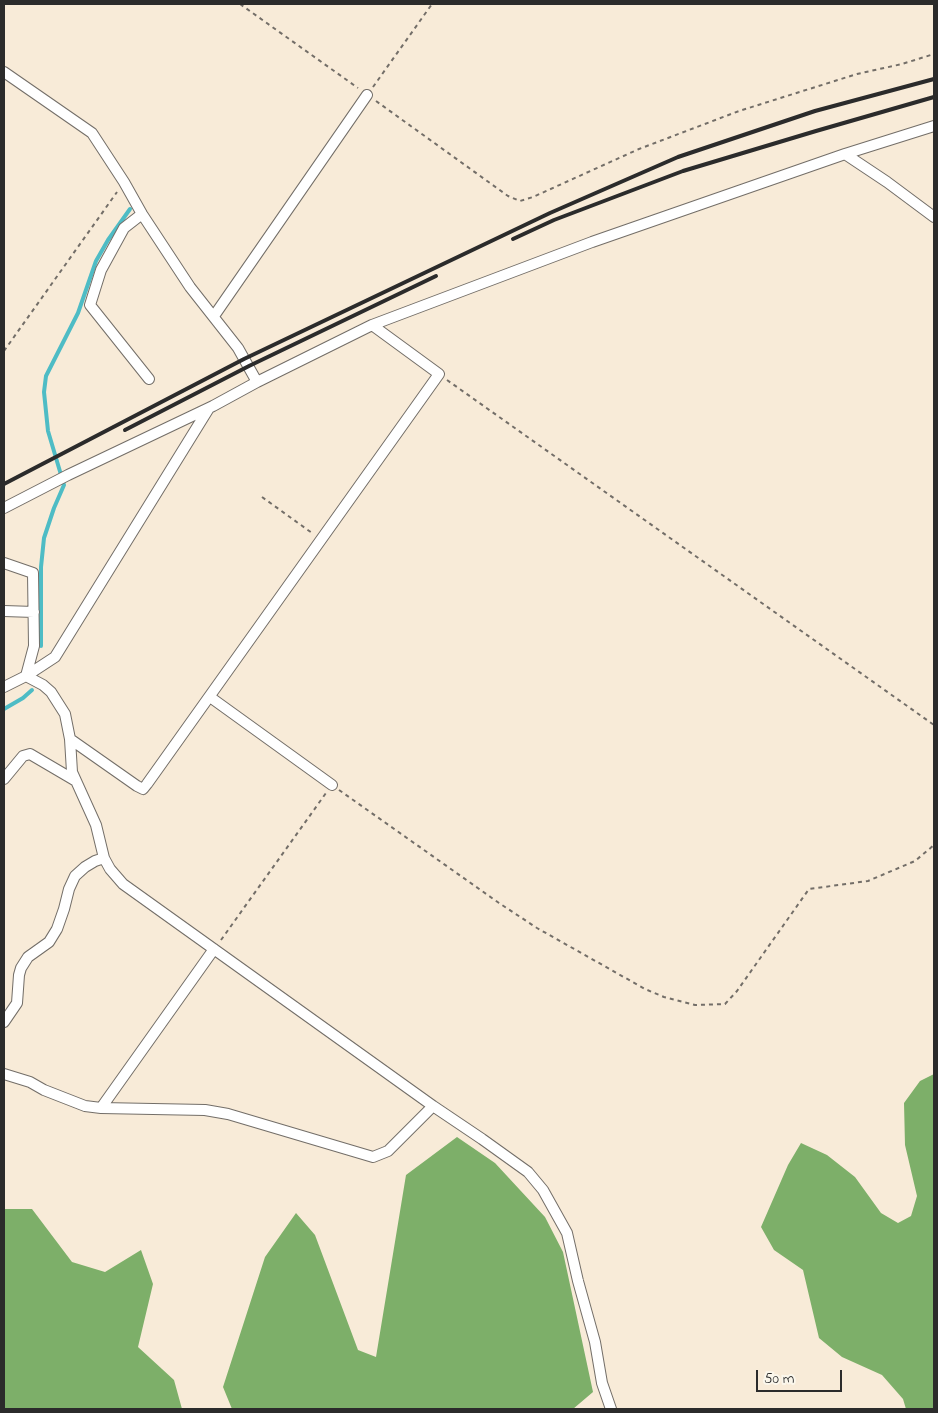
<!DOCTYPE html>
<style>
body{margin:0}
#map{position:relative;width:938px;height:1413px;overflow:hidden;background:#f8ebd8;font-family:"Indie Flower",sans-serif}
canvas{display:block}
.frame{position:absolute;inset:0;border:5px solid #2b2b2b;pointer-events:none}
.scale{position:absolute;left:756px;top:1370px;width:86px;height:22px;box-sizing:border-box;border:2px solid #2b2b2b;border-top:0;padding-left:6px;font-size:15px;line-height:18px;white-space:nowrap;color:#2b2b2b;-webkit-text-stroke:4px #fbf7ec;paint-order:stroke}
</style>
<div id="map">
<canvas width="938" height="1413"></canvas>
<div class="frame"></div>
<div class="scale">50 m</div>
</div>
<script>
const context = document.querySelector('canvas').getContext('2d');
context.lineJoin = 'round';
function paint(path, color) { context.fillStyle = color; context.fill(path, 'evenodd'); }
const poly = rows => new Path2D(rows.map(r => 'M' + r).join(''));
function strokePath(path, color, width, dash) { context.strokeStyle = color; context.lineWidth = width; context.lineCap = dash ? 'butt' : 'round'; context.setLineDash(dash || []); context.stroke(path); }
paint(poly([
 [934,1074,934,1409,906,1409,903,1399,882,1375,842,1357,819,1338,803,1270,774,1250,761,1227,788,1165,801,1143,827,1155,855,1177,881,1213,898,1223,911,1216,917,1196,905,1145,904,1103,920,1081],
 [457,1137,495,1163,545,1217,563,1252,593,1392,573,1409,232,1409,223,1387,265,1257,296,1213,315,1235,358,1350,376,1357,406,1175],
 [4,1209,32,1209,72,1262,105,1272,141,1250,153,1284,138,1347,174,1380,182,1409,4,1409]
]), '#7daf69');
strokePath(poly([
 [41,646,41,567,44,538,54,508,64,485,48,431,44,392,46,376,78,313,96,261,108,240,130,209],
 [4,709,23,698,32,690]
]), '#4ebcc5', 4);
const minor = poly([
 [4,72,92,133,124,182,142,214,190,287,238,348,257,382],
 [845,154,887,182,934,217],
 [142,214,124,228,101,270,90,305,149,379],
 [214,316,367,95],
 [4,508,68,475,213,406,257,382,372,325,592,242,845,154,934,126],
 [4,563,33,573,34,646,26,676],
 [4,611,34,612],
 [26,676,43,685,51,692,65,714,70,739,72,772,96,825,104,858,110,869,123,884,433,1106,482,1139,528,1172,543,1190,567,1233,578,1281,595,1342,602,1383,611,1409],
 [4,687,26,676,55,657,209,408],
 [210,697,332,785],
 [70,739,137,786,143,789,147,784,439,374,372,325],
 [4,779,23,756,30,754,76,781],
 [4,1022,17,1003,19,975,21,968,28,957,49,942,57,929,64,909,69,889,75,876,85,867,95,861,104,858],
 [4,1074,30,1082,44,1090,85,1106,101,1108,214,949],
 [101,1108,205,1110,228,1114,373,1157,388,1151,433,1106]
]);
strokePath(minor, '#736e68', 12);
strokePath(poly([
 [240,4,358,88],
 [373,87,432,4],
 [376,101,508,196,520,201,533,197,639,149,739,111,857,74,902,64,934,54],
 [4,351,117,192],
 [447,380,934,725],
 [262,497,312,533],
 [339,790,499,903,537,928,645,989,664,997,695,1005,725,1004,737,991,809,889,868,881,915,861,934,845],
 [221,940,326,793]
]), '#736e68', 2, [4, 4]);
strokePath(minor, '#fff', 10);
strokePath(poly([
 [513,239,554,220,683,171,816,131,934,97],
 [125,430,249,366,436,276],
 [4,484,244,359,550,213,678,157,815,111,934,79]
]), '#2b2b2b', 4);
</script>
